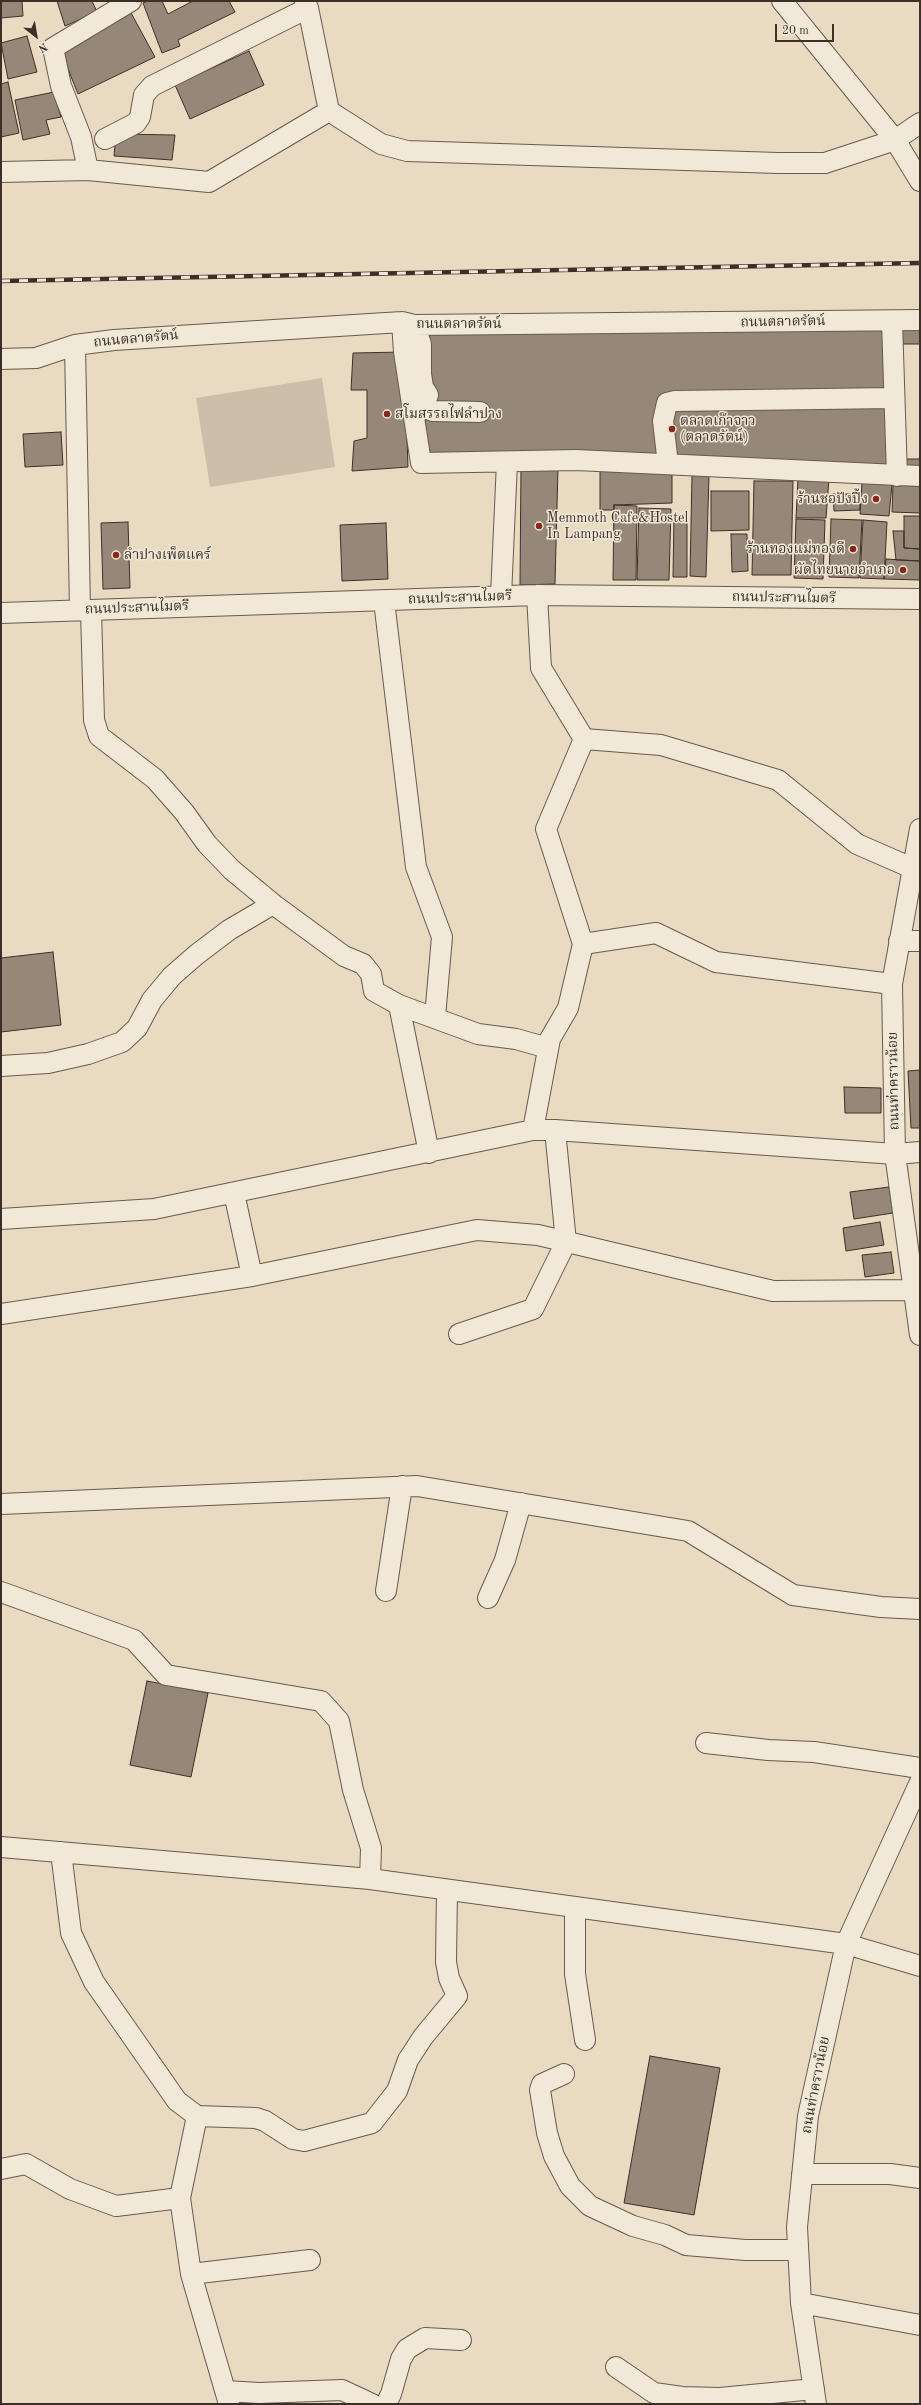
<!DOCTYPE html>
<meta charset="utf-8">
<style>
body{margin:0}
#map{position:relative;width:921px;height:2405px;overflow:hidden;background:#e9dbc2;font-family:"Old Standard TT",serif}
canvas{display:block}
.frame{position:absolute;inset:0;border:2px solid #3c2f28;pointer-events:none}
.north{position:absolute;left:16px;top:16px;width:40px;height:40px;-webkit-text-stroke:3px #f1e8d7;paint-order:stroke;rotate:149deg;font-size:11px;font-weight:700;line-height:16px;text-align:center;color:#3c2f28}
.north::after{content:'';display:block;margin:auto;width:14px;height:18px;background:#3c2f28;clip-path:polygon(50% 0,100% 100%,50% 72%,0 100%)}
.scale{position:absolute;left:775px;top:24px;width:59px;height:18px;box-sizing:border-box;border:2px solid #3c2f28;border-top:0;padding-left:5px;font-size:12px;line-height:14px;white-space:nowrap;color:#3c2f28;-webkit-text-stroke:3px #f1e8d7;paint-order:stroke}
</style>
<div id="map">
<canvas width="921" height="2405"></canvas>
<div class="frame"></div>
<div class="north">N</div>
<div class="scale">20 m</div>
</div>
<script>
const context = document.querySelector('canvas').getContext('2d');
context.lineJoin = 'round';
function paint(path, color) { context.fillStyle = color; context.fill(path, 'evenodd'); }
const poly = rows => new Path2D(rows.map(r => 'M' + r).join(''));
function strokePath(path, color, width, dash) { context.strokeStyle = color; context.lineWidth = width; context.lineCap = dash ? 'butt' : 'round'; context.setLineDash(dash || []); context.stroke(path); }
function write(font, color, halo, rows, align = 'center') {
  context.font = font + ' "Old Standard TT","Noto Serif Thai",serif'; context.lineWidth = 3; context.setLineDash([]); context.textBaseline = 'middle'; context.strokeStyle = halo; context.fillStyle = color; for (const [text, x, y, turn = 0] of rows) {
    context.save(); context.translate(x, y); context.rotate((+turn || 0) * Math.PI / 180); context.textAlign = isNaN(turn) ? turn : align; if (halo) context.strokeText(text, 0, 0); context.fillText(text, 0, 0); context.restore();
  }
}
paint(poly([
 [322,378,335,467,210,487,196,398]
]), '#ccbea8');
const building = poly([
 [1,1,22,1,23,16,1,18,1,1],
 [57,1,92,1,97,12,65,26,57,1],
 [148,1,162,1,168,14,193,1,229,1,235,12,178,40,180,46,162,53,143,3,148,1],
 [130,11,155,57,78,94,62,54,130,11],
 [27,36,37,72,8,79,1,43,27,36],
 [249,51,264,85,190,119,175,85,249,51],
 [8,82,19,133,1,137,1,84,8,82],
 [54,92,61,117,46,120,50,134,23,140,15,100,54,92],
 [116,134,175,135,172,160,114,156,116,134],
 [920,321,920,476,421,463,428,395,430,324,920,321],
 [898,344,920,344,920,459,903,459,898,344],
 [404,352,408,467,352,471,354,441,367,438,367,390,351,390,353,353,404,352],
 [61,432,63,465,25,467,23,434,61,432],
 [521,466,558,467,555,584,520,585,521,466],
 [672,467,672,503,614,505,614,510,600,510,600,468,672,467],
 [692,475,709,475,706,577,690,576,692,475],
 [798,479,829,479,826,518,796,518,798,479],
 [754,481,793,481,791,575,752,575,754,481],
 [862,482,892,484,889,516,860,514,862,482],
 [893,485,920,486,920,513,892,512,893,485],
 [711,491,749,491,749,530,711,531,711,491],
 [833,494,860,494,860,510,834,511,833,494],
 [614,505,637,506,636,580,613,580,614,505],
 [639,508,671,509,669,580,637,580,639,508],
 [674,515,687,515,687,577,673,577,674,515],
 [904,516,920,516,920,549,904,548,904,516],
 [796,519,825,520,823,579,794,578,796,519],
 [831,519,862,520,859,578,829,577,831,519],
 [863,520,887,522,884,579,860,578,863,520],
 [128,522,130,588,103,589,101,523,128,522],
 [386,523,388,579,342,581,340,525,386,523],
 [893,531,904,531,904,548,920,549,920,561,896,560,893,531],
 [731,534,747,534,748,571,732,572,731,534],
 [886,559,920,561,920,580,884,579,886,559],
 [53,952,61,1025,1,1032,1,958,53,952],
 [920,1070,920,1128,911,1128,908,1071,920,1070],
 [844,1087,881,1088,881,1113,845,1113,844,1087],
 [889,1187,893,1213,854,1219,850,1192,889,1187],
 [880,1222,884,1245,846,1251,843,1228,880,1222],
 [891,1252,894,1273,865,1277,862,1255,891,1252],
 [147,1681,208,1693,191,1777,130,1765,147,1681],
 [650,2056,720,2068,694,2215,624,2203,650,2056]
]);
paint(building, '#968878');
strokePath(building, '#3c2f28', 1);
const minor = poly([
 [782,1,895,140,920,181],
 [329,111,381,144,407,151,778,163,825,163,895,140,920,123],
 [105,139,136,123,140,117,144,95,152,86,308,8],
 [88,170,81,137,61,86,53,48,131,1],
 [1,172,88,170,209,182,329,111,308,8,305,1],
 [892,321,897,476],
 [402,322,404,352,421,463,576,460,920,476],
 [414,325,421,344,421,374,423,387,428,395,423,405,426,408,433,411,480,412],
 [75,345,80,610],
 [1,359,36,358,75,345,114,340,402,322,414,325,920,320],
 [668,464,663,421,667,403,675,401,893,398],
 [537,595,541,668,584,739,661,745,778,780,857,844,912,868],
 [501,596,507,462],
 [384,601,416,867,442,937,435,1017],
 [91,610,94,720,99,736,155,779,184,812,207,844,232,870,273,904,344,956,363,964,371,974,374,991,399,1005,478,1034,516,1039,548,1048],
 [1,613,537,595,920,599],
 [920,829,892,984,895,1154,920,1335],
 [899,941,920,941],
 [583,944,656,933,716,962,892,984],
 [399,1005,429,1153],
 [1,1066,48,1063,88,1054,122,1042,137,1028,152,1000,172,976,196,955,229,930,273,904],
 [533,1130,550,1039,568,1008,583,944,546,829,584,739],
 [234,1193,252,1276],
 [1,1219,154,1209,533,1130,555,1130,895,1154,920,1152],
 [1,1314,252,1276,477,1230,538,1235,773,1291,912,1290],
 [459,1334,533,1309,566,1242,555,1130],
 [1,1504,417,1486,688,1531,793,1595,881,1607,920,1609],
 [386,1591,402,1486],
 [1,1592,134,1640,166,1675,321,1701,339,1721,353,1790,371,1848,370,1879],
 [488,1598,505,1560,521,1503],
 [706,1743,768,1750,814,1752,920,1768],
 [1,1847,370,1879,846,1944,920,1966],
 [61,1852,71,1933,94,1982,177,2101,197,2116,180,2198,191,2274,229,2404],
 [575,1907,575,1974,585,2040],
 [564,2074,542,2084,540,2090,547,2133,554,2156,570,2186,590,2206,633,2226,665,2235,686,2245,745,2250,798,2250],
 [197,2116,256,2118,265,2121,293,2139,304,2141,372,2123,397,2091,408,2060,423,2037,457,1996,449,1978,446,1962,447,1890],
 [1,2169,26,2164,70,2189,116,2206,180,2198],
 [802,2174,890,2174,920,2178],
 [191,2274,310,2260],
 [801,2303,920,2325],
 [616,2367,654,2393,682,2397,720,2398,814,2389],
 [226,2391,259,2393,342,2390,372,2404],
 [386,2404,391,2394,401,2359,407,2349,425,2338,461,2340],
 [816,2404,801,2303,797,2227,808,2116,846,1944,920,1782]
]);
strokePath(minor, '#675a4e', 22);
strokePath(minor, '#f1e8d7', 20);
const rail = poly([
 [1,281,920,263]
]);
strokePath(rail, '#3c2f28', 4.5);
strokePath(rail, '#f1e8d7', 3, [9]);
for (const [x, y, r, color] of [
 [387,414,4,"#8f2418"],
 [672,429,4,"#8f2418"],
 [876,499,4,"#8f2418"],
 [539,526,4,"#8f2418"],
 [853,549,4,"#8f2418"],
 [116,555,4,"#8f2418"],
 [903,570,4,"#8f2418"]
]) { const dot = new Path2D(); dot.arc(x, y, r, 0, 2 * Math.PI); context.fillStyle = color; context.fill(dot); strokePath(dot, '#f1e8d7', 1.5); }
write('14px', '#3c2f28', '#f1e8d7', [
 ["ถนนตลาดรัตน์",783,322,-1],
 ["ถนนตลาดรัตน์",459,324],
 ["ถนนตลาดรัตน์",136,339,-5],
 ["ถนนประสานไมตรี",460,598,-2],
 ["ถนนประสานไมตรี",784,598,1],
 ["ถนนประสานไมตรี",137,608,-2],
 ["ถนนท่าคราวน้อย",894,1081,-91],
 ["ถนนท่าคราวน้อย",816,2085,-79]
]);
write('14px', '#3c2f28', '#f1e8d7', [
 ["สโมสรรถไฟลำปาง",395,414],
 ["ตลาดเก๊าจาว",680,421],
 ["(ตลาดรัตน์)",680,437],
 ["ร้านชอปังปิ้ง",868,499,"right"],
 ["Memmoth Cafe&Hostel",547,518],
 ["In Lampang",547,534],
 ["ร้านทองแม่ทองดี",845,549,"right"],
 ["ลำปางเพ็ตแคร์",124,555],
 ["ผัดไทยนายอำเภอ",895,570,"right"]
], 'left');
</script>
